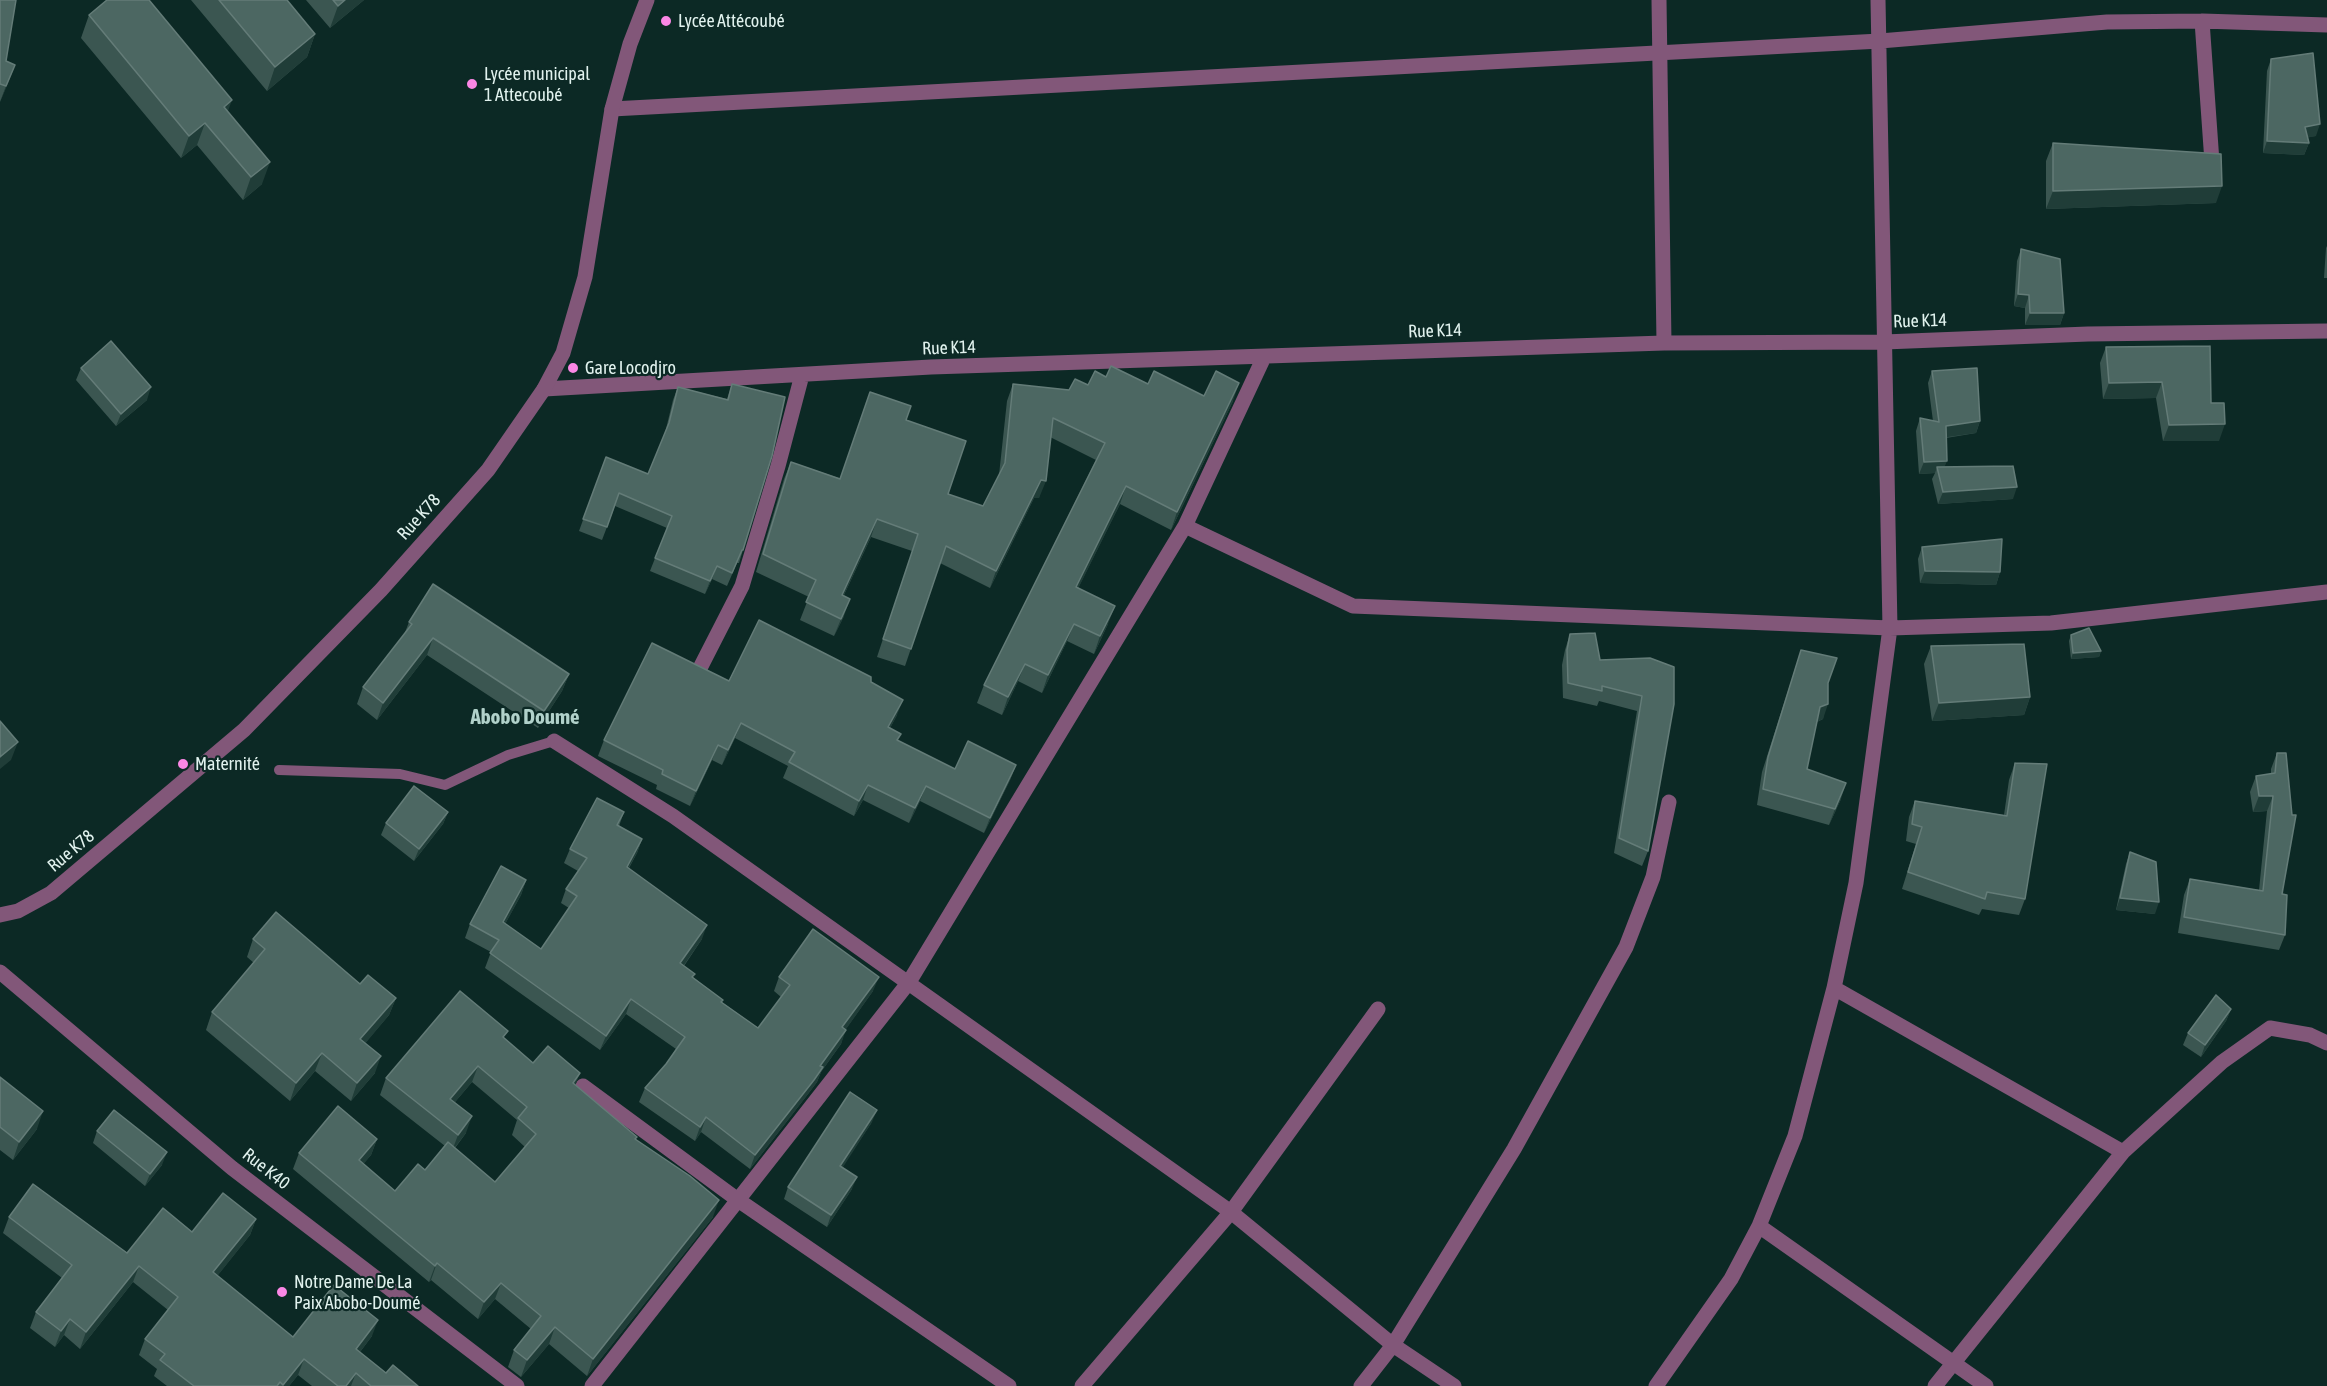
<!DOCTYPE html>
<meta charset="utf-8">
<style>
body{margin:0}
canvas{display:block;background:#0c2925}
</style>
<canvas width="2327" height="1386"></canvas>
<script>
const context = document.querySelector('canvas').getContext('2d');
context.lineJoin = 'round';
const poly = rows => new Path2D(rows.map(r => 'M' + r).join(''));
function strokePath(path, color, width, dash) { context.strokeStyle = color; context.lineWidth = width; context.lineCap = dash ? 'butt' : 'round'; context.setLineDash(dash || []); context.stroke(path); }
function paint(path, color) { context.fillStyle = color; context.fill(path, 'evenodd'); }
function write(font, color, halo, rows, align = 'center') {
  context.font = font + ' "Asap Condensed",sans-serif'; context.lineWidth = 4.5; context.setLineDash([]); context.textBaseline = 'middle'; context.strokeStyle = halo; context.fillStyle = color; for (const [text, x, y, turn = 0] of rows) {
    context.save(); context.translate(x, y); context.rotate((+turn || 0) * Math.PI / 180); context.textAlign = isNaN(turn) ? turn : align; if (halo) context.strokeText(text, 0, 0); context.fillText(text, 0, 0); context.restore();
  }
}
strokePath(poly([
 [279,770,400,774,445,785,508,755,554,741]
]), '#825779', 10);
strokePath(poly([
 [1659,0,1664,343],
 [2202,21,2212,162],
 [612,109,1880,41,2107,22,2202,21,2327,25],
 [544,389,931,367,1664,343,1884,342,2088,334,2327,331],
 [1185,526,1353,606,1890,628,2051,623,2327,592],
 [697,674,742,586,778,466,802,375],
 [554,741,673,816,1231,1212,1393,1345,1454,1386],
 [0,972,232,1168,517,1386],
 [1834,988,2123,1152,2222,1062,2270,1028,2310,1035,2327,1043],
 [583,1086,738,1200,1009,1386],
 [1759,1226,1986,1386],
 [592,1386,909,982,1185,526,1264,357],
 [1082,1386,1231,1212,1378,1009],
 [1361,1386,1393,1345,1514,1149,1626,947,1653,877,1669,802],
 [1656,1386,1731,1279,1759,1226,1795,1136,1834,988,1856,883,1890,628,1878,0],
 [1935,1386,2123,1152]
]), '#825779', 15);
strokePath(poly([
 [0,915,18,911,51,893,244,730,381,590,488,470,544,389,563,353,585,277,612,109,630,44,647,0]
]), '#825779', 15);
paint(poly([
 [0,0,6,61,15,65,0,102],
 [191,0,287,0,315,34,307,57,267,91],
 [306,0,364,0,330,28],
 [89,15,228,112,262,184,243,200,197,145,181,158,81,38],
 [2271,59,2316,136,2307,137,2309,143,2304,155,2263,153,2267,71],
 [2053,143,2216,203,2046,209,2046,161],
 [2327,246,2327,278,2324,278,2326,248],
 [2021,249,2064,313,2060,325,2025,325,2025,308,2014,306,2017,261],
 [2106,347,2211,403,2219,441,2163,441,2156,398,2103,399,2100,363],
 [81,368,147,400,116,426,76,380],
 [1932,371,1980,421,1976,433,1946,438,1944,467,2013,499,1938,504,1932,479,1935,473,1919,474,1916,431,1920,418,1933,421,1928,383],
 [1106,377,1148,384,1233,401,1171,530,1120,504,1078,588,1108,624,1094,654,1067,641,1042,693,1018,681,1002,715,977,703,984,685,1096,460,1050,437,1039,498,1034,498,990,588,940,563,905,666,877,657,912,551,871,537,844,595,844,616,834,636,800,620,809,597,756,572,784,479,791,462,839,478,948,494,983,506,999,475,1007,401,1013,384,1069,390,1088,385],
 [732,384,743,550,739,563,737,563,727,586,712,579,705,594,650,571,667,528,615,506,602,540,579,531,606,457,648,474,665,433,673,400,678,387,727,399],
 [1922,547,2000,572,1996,585,1920,583,1918,559],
 [409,622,569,674,562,691,538,728,427,655,377,720,357,704,363,687,404,635],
 [1570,634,1600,660,1650,658,1648,851,1642,866,1614,853,1637,711,1599,701,1597,706,1563,698,1562,665,1565,650],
 [2071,635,2101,651,2099,657,2071,659,2069,641],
 [1931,646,2030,697,2024,715,1932,721,1924,664],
 [1801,650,1828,683,1823,719,1817,722,1807,769,1841,799,1829,825,1757,805,1762,772],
 [729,681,871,682,897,715,890,728,898,741,955,769,1016,765,1010,780,984,833,920,801,909,823,863,800,854,816,783,778,788,766,735,738,722,765,712,760,690,806,656,789,657,785,598,756,604,740],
 [2277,753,2285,935,2279,950,2178,933,2184,895,2190,879,2259,890,2267,811,2253,812,2250,792,2256,776,2271,774,2271,769],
 [2015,763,2025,899,2019,915,1982,909,1979,915,1902,889,1916,844,1906,841,1909,817,1915,801,2004,815,2009,780],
 [448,812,443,824,414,861,381,835,386,823],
 [624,812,619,826,642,839,637,853,629,868,702,939,684,966,694,978,723,1000,722,1002,758,1028,781,997,774,991,779,977,873,991,845,1030,841,1044,821,1072,817,1082,808,1094,750,1169,701,1132,695,1141,639,1102,645,1088,666,1064,676,1049,626,1014,600,1050,485,968,491,952,465,938,470,924,526,880,521,895,505,924,541,949,569,908,561,903,566,889,578,871,564,863,570,849],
 [2130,852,2155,914,2116,910,2126,864],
 [253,939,396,998,389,1015,365,1043,375,1073,351,1101,315,1071,290,1101,206,1030,212,1012,254,963,247,957],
 [2231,1009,2226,1021,2201,1057,2183,1045,2188,1033],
 [505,1039,533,1063,575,1085,636,1139,713,1217,587,1376,549,1344,521,1377,508,1367,514,1350,531,1329,495,1299,478,1319,431,1280,429,1282,293,1169,299,1153,377,1139,371,1155,363,1164,395,1191,425,1170,445,1146,380,1095,386,1078],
 [472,1082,517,1120,512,1135,525,1147,495,1182,455,1148,466,1133,455,1102],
 [0,1077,37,1129,13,1160,0,1150],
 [872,1122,842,1167,852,1189,827,1227,784,1199,788,1187],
 [97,1131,162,1165,145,1186,93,1143],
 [9,1217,127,1253,192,1232,256,1219,250,1235,217,1276,293,1337,372,1336,360,1352,386,1373,418,1386,312,1386,298,1375,289,1386,167,1386,154,1376,157,1369,139,1355,145,1339,168,1310,133,1282,80,1349,64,1335,55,1347,30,1328,36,1312,62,1278,3,1233]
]), '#3b5651');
paint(poly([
 [345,0,364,0,330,28,338,6],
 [315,34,307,57,267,91,275,67],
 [15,65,9,81,0,102,6,86],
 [232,100,224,122,224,107],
 [205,123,197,145,181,158,189,136],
 [2320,124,2316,136,2300,139,2305,127],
 [2267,141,2309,143,2304,155,2263,153],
 [270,162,262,184,243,200,251,177],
 [2222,186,2216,203,2046,209,2053,191],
 [2018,294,2029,295,2025,308,2014,306],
 [2030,313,2064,313,2060,325,2025,325],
 [2162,382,2156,398,2103,399,2109,383],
 [1239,383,1233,401,1171,530,1177,512],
 [151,387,147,400,116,426,121,414],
 [1980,421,1976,433,1941,438,1946,426],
 [2225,424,2219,441,2163,441,2169,425],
 [1947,461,1942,473,1937,467,1935,473,1919,474,1924,462],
 [1041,480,1046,481,1039,498,1034,498,990,588,996,571],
 [1126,486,1120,504,1070,605,1076,587],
 [2017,487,2013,499,1938,504,1943,492],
 [877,519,871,537,836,612,842,595],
 [717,566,712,579,705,594,710,581],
 [1925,571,2000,572,1996,585,1920,583],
 [850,599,844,616,834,636,841,619],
 [1115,606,1108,624,1094,654,1100,636],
 [1074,624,1067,641,1042,693,1048,675],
 [433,638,427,655,377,720,383,703],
 [2101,651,2099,657,2071,659,2073,653],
 [1025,664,1018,681,1002,715,1008,697],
 [569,674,562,691,538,728,544,711],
 [2030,697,2024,715,1932,721,1939,703],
 [903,700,897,715,883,742,888,727],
 [1828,704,1823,719,1814,723,1820,707],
 [741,723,735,738,722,765,728,750],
 [18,742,11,760,0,769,0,757],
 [718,745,712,760,690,806,696,791],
 [1016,765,1010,780,984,833,990,818],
 [1846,783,1841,799,1829,825,1835,809],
 [868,785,863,800,854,816,859,801],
 [926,786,920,801,909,823,915,808],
 [2259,796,2273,796,2267,811,2253,812],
 [448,812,443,824,414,861,419,849],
 [642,839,637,853,621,881,627,867],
 [526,880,521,895,498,937,503,922],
 [2120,898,2159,902,2155,914,2116,910],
 [707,925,702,939,675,978,680,963],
 [879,977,873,991,837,1042,842,1027],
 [396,998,389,1015,354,1057,360,1039],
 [631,999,626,1014,600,1050,606,1036],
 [2231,1009,2226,1021,2201,1057,2205,1045],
 [846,1030,841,1044,821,1072,817,1082,808,1094,750,1169,755,1155],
 [322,1053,315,1071,290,1101,296,1083],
 [381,1056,375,1073,351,1101,357,1083],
 [478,1066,472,1082,444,1115,450,1099],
 [580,1073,574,1089,573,1083],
 [877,1110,872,1122,836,1178,840,1166],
 [43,1111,37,1129,13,1160,19,1142],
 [472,1116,466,1133,452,1151,458,1135],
 [706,1117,701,1132,695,1141,700,1127],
 [377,1139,371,1155,353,1177,359,1160],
 [167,1152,162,1165,145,1186,150,1174],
 [857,1177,852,1189,827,1227,831,1215],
 [719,1200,713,1217,587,1376,593,1359],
 [256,1219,250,1235,207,1289,213,1272],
 [437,1263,431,1280,429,1282,435,1266],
 [139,1266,133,1282,80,1349,86,1332],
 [501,1283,495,1299,478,1319,484,1302],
 [70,1319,64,1335,55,1347,61,1331],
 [378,1320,372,1336,350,1365,356,1349],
 [555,1327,549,1344,521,1377,527,1360],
 [304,1359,298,1375,289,1386,283,1386],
 [356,1373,351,1386,346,1386]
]), '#203d38');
const building = poly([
 [0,0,16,0,6,61,15,65,6,86,0,84,0,0],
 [107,0,149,0,232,100,224,107,270,162,251,177,205,123,189,136,89,15,107,0],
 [219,0,287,0,315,34,275,67,219,0],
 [333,0,345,0,338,6,333,0],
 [2313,53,2320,124,2305,127,2309,143,2267,141,2271,59,2313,53],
 [2053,143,2221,154,2222,186,2053,191,2053,143],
 [2021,249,2060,259,2064,313,2030,313,2029,295,2018,294,2021,249],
 [111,341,151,387,121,414,81,368,111,341],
 [2210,346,2211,403,2224,403,2225,424,2169,425,2162,382,2109,383,2106,347,2210,346],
 [1111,366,1148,384,1154,371,1204,396,1216,371,1239,383,1177,512,1126,486,1076,587,1115,606,1100,636,1074,624,1048,675,1025,664,1008,697,984,685,1105,443,1053,418,1046,481,1041,480,996,571,946,546,911,649,883,639,918,534,877,519,842,595,850,599,841,619,806,602,816,580,763,554,791,462,840,479,870,392,911,406,906,420,966,441,948,494,983,506,1005,463,1013,384,1069,390,1075,379,1088,385,1095,371,1106,377,1111,366],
 [1977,368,1980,421,1946,426,1947,461,1924,462,1920,418,1939,422,1932,371,1977,368],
 [732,384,785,397,772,456,743,550,742,550,732,573,717,566,710,581,655,558,672,516,619,493,607,527,583,519,606,457,648,474,669,423,678,387,728,400,732,384],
 [2013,466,2017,487,1943,492,1937,467,2013,466],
 [2002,539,2000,572,1925,571,1922,547,2002,539],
 [433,584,569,674,544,711,433,638,383,703,363,687,412,624,409,622,433,584],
 [759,620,871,677,871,682,903,700,888,727,901,734,897,740,955,769,968,741,1016,765,990,818,926,786,915,808,868,785,859,801,789,762,795,752,741,723,728,750,718,745,696,791,662,774,663,770,604,740,652,643,729,681,759,620],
 [2089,628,2101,651,2073,653,2071,635,2089,628],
 [1595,633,1600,660,1650,658,1674,667,1674,704,1648,851,1619,838,1642,696,1602,686,1602,691,1568,683,1567,650,1570,634,1595,633],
 [2024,644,2030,697,1939,703,1931,646,2024,644],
 [1801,650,1837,658,1828,683,1828,704,1820,707,1807,769,1846,783,1835,809,1763,789,1768,757,1801,650],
 [0,721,18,742,0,757,0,721],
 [2277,753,2286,753,2292,815,2296,815,2282,894,2287,895,2285,935,2184,917,2190,879,2263,891,2273,796,2259,796,2256,776,2275,773,2277,753],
 [2015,763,2047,764,2025,899,1987,892,1985,899,1908,872,1922,827,1912,824,1915,801,2007,816,2015,763],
 [414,786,448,812,419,849,386,823,414,786],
 [597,798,624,812,617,825,642,839,627,867,707,925,680,963,695,974,692,977,723,1000,721,1002,758,1028,790,985,779,977,813,929,879,977,842,1027,846,1030,820,1066,823,1067,814,1080,755,1155,706,1117,700,1127,645,1088,666,1064,685,1037,631,999,606,1036,490,953,499,940,470,924,501,866,526,880,503,922,541,949,577,896,566,889,587,858,570,849,597,798],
 [2130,852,2156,862,2159,902,2120,898,2130,852],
 [276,912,360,984,368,975,396,998,360,1039,381,1056,357,1083,322,1053,296,1083,212,1012,265,949,253,939,276,912],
 [460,991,508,1031,503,1037,533,1063,548,1046,580,1073,573,1083,637,1137,635,1139,690,1176,719,1200,593,1359,555,1327,527,1360,514,1350,541,1316,501,1283,484,1302,437,1263,435,1266,299,1153,338,1106,377,1139,359,1160,395,1191,418,1164,425,1170,448,1142,495,1182,536,1134,518,1118,527,1107,478,1066,450,1099,472,1116,458,1135,386,1078,460,991],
 [2216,995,2231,1009,2205,1045,2188,1033,2216,995],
 [0,1077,43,1111,19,1142,0,1127,0,1077],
 [850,1092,877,1110,840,1166,857,1177,831,1215,788,1187,850,1092],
 [114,1110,167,1152,150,1174,97,1131,114,1110],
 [33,1184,127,1253,163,1208,192,1232,223,1193,256,1219,213,1272,293,1337,334,1285,378,1320,356,1349,386,1373,393,1365,418,1386,371,1386,356,1373,346,1386,338,1386,304,1359,283,1385,280,1382,277,1386,194,1386,160,1360,165,1354,145,1339,178,1297,139,1266,86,1332,70,1319,61,1331,36,1312,72,1265,9,1217,33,1184]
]);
paint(building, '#4c6762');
strokePath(building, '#647c78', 1.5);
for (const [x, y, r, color] of [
 [666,21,6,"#fb87e5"],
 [472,84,6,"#fb87e5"],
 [573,368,6,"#fb87e5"],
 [183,764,6,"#fb87e5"],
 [282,1292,6,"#fb87e5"]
]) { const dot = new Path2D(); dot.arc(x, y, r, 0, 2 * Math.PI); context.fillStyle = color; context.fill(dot); strokePath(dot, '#0c2925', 2); }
write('18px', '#e1f2ee', '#0c2925', [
 ["Lycée Attécoubé",678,21],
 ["Lycée municipal",484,74],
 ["1 Attecoubé",484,95],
 ["Gare Locodjro",585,368],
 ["Maternité",195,764],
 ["Notre Dame De La",294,1282],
 ["Paix Abobo-Doumé",294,1303]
], 'left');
write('18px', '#e1f2ee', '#0c2925', [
 ["Rue K14",1920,321,-2],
 ["Rue K14",1435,331,-2],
 ["Rue K14",949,348,-2],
 ["Rue K78",419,517,-48],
 ["Rue K78",71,851,-40],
 ["Rue K40",266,1169,38]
]);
write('bold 21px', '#b1d1ca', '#0c2925', [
 ["Abobo Doumé",525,717]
]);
</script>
